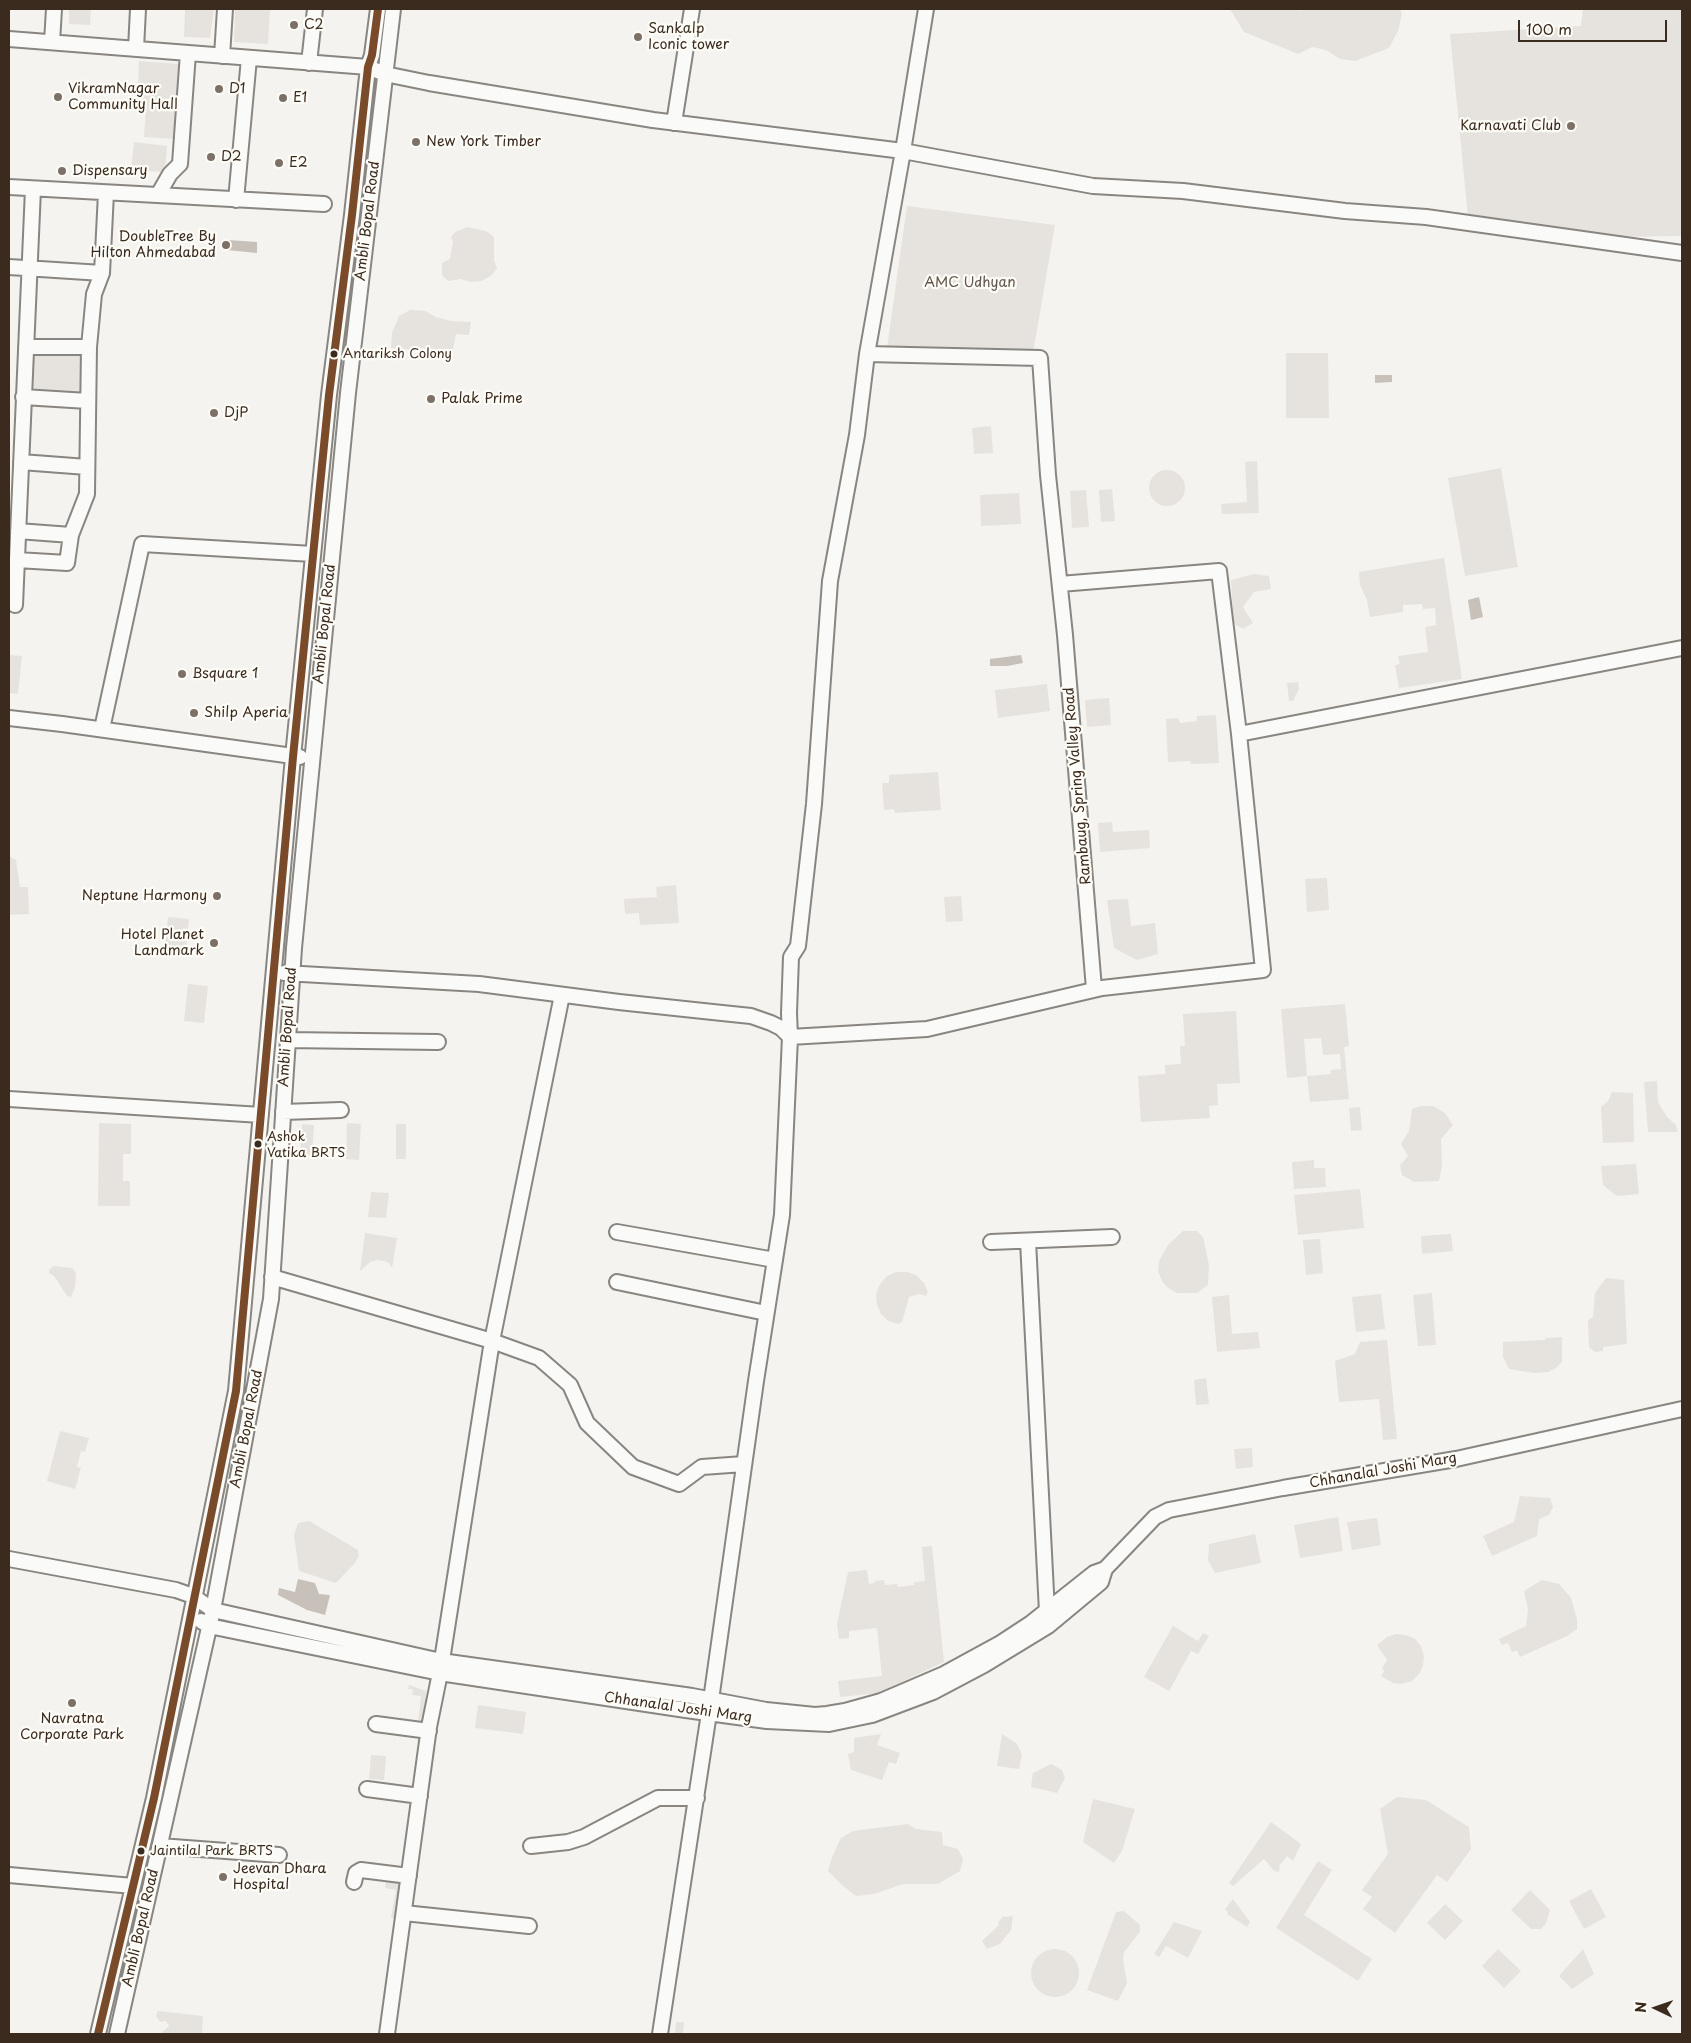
<!DOCTYPE html>
<style>
body{margin:0}
#map{position:relative;width:1691px;height:2043px;overflow:hidden;background:#f4f3ef;font-family:"Playpen Sans",sans-serif}
canvas{display:block}
.frame{position:absolute;inset:0;border:10px solid #3b2a1e;pointer-events:none}
.north{position:absolute;left:1631px;top:1983px;width:50px;height:50px;-webkit-text-stroke:4px #fdfcf7;paint-order:stroke;rotate:273deg;font-size:14px;font-weight:700;line-height:20px;text-align:center;color:#3b2a1e}
.north::after{content:'';display:block;margin:auto;width:18px;height:22px;background:#3b2a1e;clip-path:polygon(50% 0,100% 100%,50% 72%,0 100%)}
.scale{position:absolute;left:1518px;top:20px;width:149px;height:22px;box-sizing:border-box;border:2px solid #3b2a1e;border-top:0;padding-left:6px;font-size:15px;line-height:18px;white-space:nowrap;color:#3b2a1e;-webkit-text-stroke:4px #fdfcf7;paint-order:stroke}
</style>
<div id="map">
<canvas width="1691" height="2043"></canvas>
<div class="frame"></div>
<div class="north">N</div>
<div class="scale">100 m</div>
</div>
<script>
const context = document.querySelector('canvas').getContext('2d');
context.lineJoin = 'round';
function paint(path, color) { context.fillStyle = color; context.fill(path, 'evenodd'); }
const poly = rows => new Path2D(rows.map(r => 'M' + r).join(''));
function strokePath(path, color, width, dash) { context.strokeStyle = color; context.lineWidth = width; context.lineCap = dash ? 'butt' : 'round'; context.setLineDash(dash || []); context.stroke(path); }
function write(font, color, halo, rows, align = 'center') {
  context.font = font + ' "Playpen Sans",sans-serif'; context.lineWidth = 4.5; context.setLineDash([]); context.textBaseline = 'middle'; context.strokeStyle = halo; context.fillStyle = color; for (const [text, x, y, turn = 0] of rows) {
    context.save(); context.translate(x, y); context.rotate((+turn || 0) * Math.PI / 180); context.textAlign = isNaN(turn) ? turn : align; if (halo) context.strokeText(text, 0, 0); context.fillText(text, 0, 0); context.restore();
  }
}
paint(poly([
 [69,9,91,9,90,25,69,24],
 [185,9,214,9,210,38,184,37],
 [235,9,270,9,268,44,234,42],
 [1230,9,1297,9,1299,11,1302,9,1400,9,1402,14,1398,31,1389,48,1355,61,1340,59,1326,50,1312,47,1298,54,1244,32],
 [1583,9,1682,9,1682,236,1605,237,1468,217,1450,34,1581,26],
 [139,61,180,64,176,139,144,137,146,107,137,107],
 [134,142,167,146,165,172,131,170],
 [907,206,1055,225,1033,353,887,348],
 [467,227,486,231,494,237,494,260,497,268,491,276,481,281,471,282,460,279,448,281,442,275,442,263,450,259,453,242,451,237,455,232],
 [410,310,425,311,436,317,451,321,471,322,469,335,456,334,453,349,445,353,391,348,392,333,399,316],
 [32,353,81,354,81,395,30,391],
 [1286,353,1328,353,1329,418,1286,418],
 [991,426,993,453,974,454,972,428],
 [1257,461,1259,513,1222,514,1221,504,1247,502,1245,462],
 [1501,468,1518,567,1465,576,1448,478],
 '1149 488a18 18 0 1 1 36 0a18 18 0 1 1-36 0Z',
 [1112,489,1115,521,1101,522,1099,490],
 [1086,490,1089,527,1072,528,1070,491],
 [1019,493,1021,524,981,526,980,495],
 [1444,558,1462,679,1399,688,1395,665,1400,664,1398,656,1428,652,1425,627,1436,625,1435,608,1423,609,1422,604,1403,605,1403,612,1370,617,1367,600,1360,585,1359,572],
 [1254,574,1269,576,1271,589,1254,592,1243,607,1253,623,1243,629,1233,623,1231,580],
 [9,655,22,656,18,694,9,693],
 [1298,682,1299,689,1293,701,1289,701,1287,683],
 [1047,684,1050,711,998,718,995,690],
 [1109,698,1111,725,1087,727,1085,700],
 [1216,715,1219,763,1191,764,1190,761,1168,762,1166,719,1178,718,1180,723,1197,721,1197,716],
 [938,772,941,810,895,813,894,809,884,810,882,783,889,783,889,775],
 [1112,822,1113,832,1149,830,1150,848,1100,852,1098,823],
 [9,856,16,860,20,887,28,887,29,914,9,915],
 [1327,878,1329,910,1307,912,1305,879],
 [676,885,679,923,640,925,639,913,625,914,624,899,657,897,656,887],
 [961,896,963,921,946,922,944,897],
 [1128,899,1131,926,1155,923,1158,954,1137,960,1114,948,1107,900],
 [168,917,189,919,185,957,164,955],
 [188,984,208,986,204,1023,184,1021],
 [1345,1004,1349,1046,1344,1047,1349,1099,1310,1102,1307,1076,1331,1074,1331,1070,1341,1069,1340,1054,1323,1055,1321,1038,1304,1039,1307,1076,1287,1078,1281,1009],
 [1236,1011,1240,1083,1217,1084,1218,1105,1209,1106,1210,1118,1141,1122,1138,1076,1165,1074,1165,1065,1181,1064,1180,1046,1185,1046,1183,1014],
 [1657,1081,1658,1102,1667,1117,1676,1125,1678,1132,1648,1132,1644,1082],
 [1612,1092,1633,1093,1634,1142,1603,1143,1601,1107,1608,1101],
 [1421,1106,1433,1106,1445,1113,1453,1125,1441,1139,1442,1166,1439,1181,1414,1182,1402,1175,1400,1165,1408,1156,1401,1144,1409,1131,1412,1109],
 [1360,1107,1362,1130,1351,1131,1349,1108],
 [99,1123,131,1124,131,1154,123,1154,123,1181,130,1181,130,1206,98,1206],
 [347,1123,361,1124,359,1160,346,1159],
 [302,1124,314,1125,312,1156,300,1155],
 [396,1124,406,1124,406,1159,396,1159],
 [1314,1160,1314,1168,1325,1168,1326,1187,1294,1189,1292,1162],
 [1636,1164,1639,1194,1617,1196,1603,1185,1601,1166],
 [1360,1189,1364,1228,1298,1235,1294,1195],
 [371,1192,389,1193,386,1218,368,1217],
 [1183,1231,1197,1231,1203,1237,1209,1265,1208,1285,1197,1293,1177,1293,1168,1288,1162,1281,1158,1271,1159,1261,1168,1245],
 [365,1233,397,1238,392,1268,388,1262,378,1260,370,1262,360,1271],
 [1451,1234,1453,1251,1422,1254,1421,1236],
 [1320,1239,1323,1273,1306,1275,1303,1240],
 [53,1266,72,1268,76,1273,75,1287,71,1297,67,1296,54,1276,49,1273,49,1270],
 [896,1272,907,1272,916,1275,924,1283,928,1292,926,1296,919,1294,909,1297,902,1322,898,1324,888,1321,881,1314,877,1304,876,1294,880,1284,887,1276],
 [1606,1278,1624,1280,1627,1344,1603,1347,1603,1351,1595,1352,1589,1347,1588,1320,1593,1317,1595,1293],
 [1432,1293,1436,1345,1418,1346,1413,1295],
 [1381,1294,1385,1329,1356,1332,1352,1297],
 [1229,1295,1232,1334,1258,1332,1260,1348,1217,1352,1212,1297],
 [1562,1337,1562,1362,1556,1368,1548,1372,1535,1373,1509,1369,1503,1357,1503,1342,1545,1340,1545,1338],
 [1387,1340,1397,1439,1383,1440,1379,1399,1339,1402,1335,1361,1355,1354,1360,1342],
 [1206,1378,1209,1404,1196,1405,1194,1380],
 [60,1431,89,1438,85,1452,81,1451,77,1467,81,1468,75,1489,47,1481],
 [1252,1448,1253,1467,1236,1469,1234,1449],
 [1520,1496,1550,1498,1553,1507,1549,1515,1539,1519,1537,1536,1492,1556,1483,1536,1514,1522],
 [1338,1517,1343,1551,1300,1558,1294,1525],
 [1377,1518,1381,1545,1352,1550,1347,1522],
 [309,1521,358,1550,359,1556,354,1564,336,1583,299,1571,294,1535,298,1523],
 [1255,1534,1261,1563,1215,1573,1208,1560,1209,1544],
 [932,1546,944,1662,878,1693,840,1697,838,1681,882,1676,877,1628,849,1631,849,1638,839,1639,837,1624,848,1572,867,1570,869,1584,874,1583,875,1581,884,1580,885,1585,897,1584,898,1587,914,1585,914,1582,925,1581,922,1547],
 [1542,1580,1559,1584,1571,1598,1577,1619,1577,1629,1567,1636,1520,1657,1517,1650,1512,1652,1508,1643,1502,1645,1499,1639,1526,1626,1528,1610,1524,1591],
 [1173,1626,1198,1641,1203,1633,1209,1636,1198,1654,1191,1651,1169,1691,1144,1677],
 [1396,1634,1406,1635,1415,1639,1421,1646,1424,1656,1423,1666,1419,1674,1412,1681,1402,1684,1393,1683,1381,1676,1384,1671,1382,1668,1387,1660,1377,1645,1387,1637],
 [409,1685,426,1691,423,1723,418,1722,421,1696,412,1695,413,1689,408,1689],
 [478,1705,526,1712,523,1734,475,1728],
 [881,1734,877,1745,900,1753,896,1764,889,1762,882,1780,851,1770,848,1754,854,1752,854,1738],
 [1002,1734,1016,1743,1022,1754,1019,1769,997,1766],
 [371,1755,386,1756,384,1780,369,1779],
 [1051,1764,1062,1770,1065,1778,1057,1793,1031,1787,1033,1773],
 [1397,1797,1426,1800,1469,1827,1471,1849,1447,1882,1437,1875,1395,1933,1363,1909,1372,1897,1362,1890,1388,1854,1380,1809],
 [1093,1799,1135,1809,1122,1851,1114,1863,1083,1842],
 [1271,1822,1301,1844,1293,1861,1287,1856,1280,1865,1279,1872,1274,1871,1264,1859,1233,1886,1229,1883],
 [908,1824,916,1829,942,1832,943,1845,958,1849,963,1859,960,1871,938,1884,903,1884,874,1894,856,1896,843,1886,828,1871,832,1857,841,1838,853,1831],
 [1318,1861,1332,1870,1304,1915,1372,1959,1358,1981,1276,1928],
 [386,1881,401,1883,395,1918,391,1918,396,1890,385,1888],
 [1591,1889,1606,1917,1584,1929,1569,1901],
 [1530,1890,1550,1910,1546,1923,1541,1929,1531,1929,1511,1910],
 [1233,1899,1250,1922,1247,1927,1227,1914,1228,1912,1225,1909],
 [1445,1904,1463,1921,1445,1940,1427,1923],
 [1124,1911,1140,1925,1140,1932,1124,1952,1123,1959,1127,1983,1118,2001,1087,1990,1116,1912],
 [1004,1916,1005,1917,1013,1916,1011,1930,1000,1944,987,1949,982,1941,999,1925,998,1922],
 [1174,1922,1202,1931,1188,1958,1166,1946,1159,1957,1154,1954],
 [1498,1949,1521,1971,1504,1988,1482,1966],
 [1583,1949,1594,1974,1572,1989,1559,1976],
 '1031 1973a24 24 0 1 1 48 0a24 24 0 1 1-48 0Z',
 [158,2011,203,2016,202,2034,160,2034,169,2026,166,2021,160,2022,156,2016],
 [676,2022,684,2022,683,2034,675,2034]
]), '#e6e3de');
paint(poly([
 [228,240,257,242,257,253,227,250],
 [1375,375,1392,375,1392,382,1375,383],
 [1479,597,1483,617,1471,620,1468,600],
 [1021,655,1023,663,1007,666,990,666,990,659],
 [298,1579,315,1583,319,1594,330,1595,325,1615,307,1610,278,1595,279,1588,295,1592]
]), '#c7c1ba');
const minor = poly([
 [9,39,368,67,385,74,429,83,653,120,903,151,1093,186,1183,191,1345,211,1426,217,1682,253],
 [52,42,54,9],
 [136,49,138,9],
 [222,56,225,9],
 [309,63,315,9],
 [674,123,692,9],
 [9,187,324,204],
 [158,195,170,174,180,164,188,53],
 [236,200,249,58],
 [9,267,102,273],
 [26,347,89,347],
 [867,354,1040,358,1048,475,1065,635,1094,989],
 [23,397,88,401],
 [21,462,87,467],
 [71,535,87,494,89,347,94,294,102,273,106,193],
 [17,560,67,563,71,535,18,531],
 [1060,584,1219,571,1239,734],
 [15,605,33,189],
 [9,718,62,724,300,757],
 [102,729,142,544,313,554],
 [284,973,479,984,619,1002,722,1013,751,1016,771,1023,781,1028,790,1037,927,1029,1102,988,1263,970,1239,734,1682,648],
 [287,1040,438,1042],
 [9,1099,261,1115],
 [283,1112,341,1110],
 [617,1232,775,1260],
 [1028,1241,1047,1612],
 [991,1242,1112,1237],
 [272,1277,492,1341,539,1358,570,1385,587,1423,633,1467,679,1484,702,1467,744,1464],
 [617,1282,766,1313],
 [9,1559,176,1590,193,1596,213,1610,441,1661,692,1696,766,1710,815,1715,827,1714,845,1711,881,1701,944,1674,999,1644,1031,1623,1094,1573,1105,1569,1155,1517,1169,1510,1283,1488,1456,1459,1682,1409],
 [201,1621,209,1626,440,1673,686,1710,767,1721,829,1724,872,1715,933,1692,984,1665,1048,1626,1101,1582,1105,1569],
 [376,1724,429,1731],
 [367,1789,420,1796],
 [160,1846,279,1855],
 [531,1846,568,1842,584,1837,658,1798,697,1798],
 [9,1875,133,1886],
 [354,1882,356,1873,361,1870,409,1876],
 [404,1913,529,1926],
 [98,2034,154,1798,236,1391,293,757,329,395,352,215,368,67,372,55,378,9],
 [117,2034,213,1610,271,1299,294,948,348,393,393,9],
 [387,2034,429,1727,440,1673,492,1341,562,995],
 [660,2034,711,1700,756,1381,782,1215,790,1037,789,1013,791,957,798,946,814,804,830,581,857,435,867,354,903,151,926,9]
]);
strokePath(minor, '#898681', 18);
strokePath(minor, '#fafaf8', 14);
strokePath(poly([
 [98,2034,154,1798,236,1391,293,757,329,395,352,215,368,67,372,55,378,9]
]), '#7a4b2a', 8);
for (const [x, y, r, color] of [
 [294,25,5,"#7c7067"],
 [638,37,5,"#7c7067"],
 [219,89,5,"#7c7067"],
 [58,97,5,"#7c7067"],
 [283,98,5,"#7c7067"],
 [1571,126,5,"#7c7067"],
 [416,142,5,"#7c7067"],
 [211,157,5,"#7c7067"],
 [279,163,5,"#7c7067"],
 [62,171,5,"#7c7067"],
 [226,245,5,"#7c7067"],
 [334,354,4.5,"#3b2a1e"],
 [431,399,5,"#7c7067"],
 [214,413,5,"#7c7067"],
 [182,674,5,"#7c7067"],
 [194,713,5,"#7c7067"],
 [217,896,5,"#7c7067"],
 [214,943,5,"#7c7067"],
 [258,1144,4.5,"#3b2a1e"],
 [72,1703,5,"#7c7067"],
 [141,1851,4.5,"#3b2a1e"],
 [223,1877,5,"#7c7067"]
]) { const dot = new Path2D(); dot.arc(x, y, r, 0, 2 * Math.PI); context.fillStyle = color; context.fill(dot); strokePath(dot, '#fdfcf7', 2); }
write('13px', '#3b2a1e', '#fdfcf7', [
 ["Antariksh Colony",343,354],
 ["Ashok",267,1137],
 ["Vatika BRTS",267,1153],
 ["Jaintilal Park BRTS",150,1851]
], 'left');
write('14px', '#3b2a1e', '#fdfcf7', [
 ["C2",304,25],
 ["Sankalp",648,29],
 ["Iconic tower",648,45],
 ["VikramNagar",68,89],
 ["Community Hall",68,105],
 ["D1",229,89],
 ["E1",293,98],
 ["Karnavati Club",1561,126,"right"],
 ["New York Timber",426,142],
 ["D2",221,157],
 ["E2",289,163],
 ["Dispensary",72,171],
 ["DoubleTree By",216,237,"right"],
 ["Hilton Ahmedabad",216,253,"right"],
 ["Palak Prime",441,399],
 ["DjP",224,413],
 ["Bsquare 1",192,674],
 ["Shilp Aperia",204,713],
 ["Neptune Harmony",207,896,"right"],
 ["Hotel Planet",204,935,"right"],
 ["Landmark",204,951,"right"],
 ["Navratna",72,1719,"center"],
 ["Corporate Park",72,1735,"center"],
 ["Jeevan Dhara",233,1869],
 ["Hospital",233,1885]
], 'left');
write('14px', '#3b2a1e', '#fdfcf7', [
 ["Ambli Bopal Road",368,221,-83],
 ["Ambli Bopal Road",325,624,-84],
 ["Rambaug, Spring Valley Road",1078,786,-95],
 ["Ambli Bopal Road",288,1027,-86],
 ["Ambli Bopal Road",247,1429,-79],
 ["Chhanalal Joshi Marg",1383,1471,-10],
 ["Chhanalal Joshi Marg",678,1708,8],
 ["Ambli Bopal Road",141,1928,-77]
]);
write('14px', '#63554a', '#fdfcf7', [
 ["AMC Udhyan",970,283]
]);
</script>
